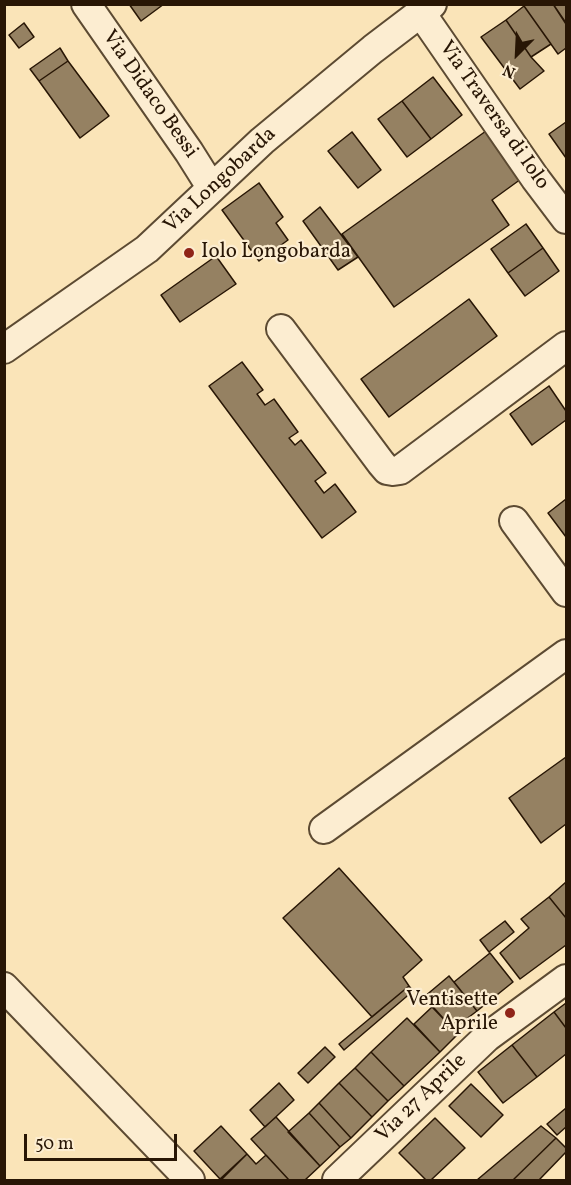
<!DOCTYPE html>
<style>
body{margin:0}
#map{position:relative;width:571px;height:1185px;overflow:hidden;background:#fae4b8;font-family:Vollkorn,serif}
canvas{display:block}
.frame{position:absolute;inset:0;border:6px solid #281605;pointer-events:none}
.north{position:absolute;left:487px;top:24px;width:60px;height:60px;-webkit-text-stroke:4px #fcedd1;paint-order:stroke;rotate:204deg;font-size:16px;font-weight:700;line-height:24px;text-align:center;color:#281605}
.north::after{content:'';display:block;margin:auto;width:21px;height:27px;background:#281605;clip-path:polygon(50% 0,100% 100%,50% 72%,0 100%)}
.scale{position:absolute;left:24px;top:1134px;width:153px;height:27px;box-sizing:border-box;border:3px solid #281605;border-top:0;padding-left:8px;font-size:18px;line-height:21px;white-space:nowrap;color:#281605;-webkit-text-stroke:4px #fcedd1;paint-order:stroke}
</style>
<div id="map">
<canvas width="571" height="1185"></canvas>
<div class="frame"></div>
<div class="north">N</div>
<div class="scale">50 m</div>
</div>
<script>
const context = document.querySelector('canvas').getContext('2d');
context.lineJoin = 'round';
function paint(path, color) { context.fillStyle = color; context.fill(path, 'evenodd'); }
const poly = rows => new Path2D(rows.map(r => 'M' + r).join(''));
function strokePath(path, color, width, dash) { context.strokeStyle = color; context.lineWidth = width; context.lineCap = dash ? 'butt' : 'round'; context.setLineDash(dash || []); context.stroke(path); }
function write(font, color, halo, rows, align = 'center') {
  context.font = font + ' Vollkorn,serif'; context.lineWidth = 4.5; context.setLineDash([]); context.textBaseline = 'middle'; context.strokeStyle = halo; context.fillStyle = color; for (const [text, x, y, turn = 0] of rows) {
    context.save(); context.translate(x, y); context.rotate((+turn || 0) * Math.PI / 180); context.textAlign = isNaN(turn) ? turn : align; if (halo) context.strokeText(text, 0, 0); context.fillText(text, 0, 0); context.restore();
  }
}
const building = poly([
 [129,4,164,4,141,21,129,4],
 [527,4,553,4,566,24,566,48,558,54,524,6,527,4],
 [553,4,566,4,566,23,553,4],
 [524,6,551,44,531,57,506,20,524,6],
 [506,20,531,57,544,71,520,89,481,37,506,20],
 [24,23,34,37,19,48,9,35,24,23],
 [60,48,68,61,39,81,30,69,60,48],
 [68,61,109,116,80,138,39,81,68,61],
 [433,77,462,115,431,139,402,101,433,77],
 [402,101,431,139,407,157,378,119,402,101],
 [566,122,566,158,549,134,566,122],
 [486,131,521,179,492,200,509,225,394,307,342,234,486,131],
 [352,132,381,170,358,188,328,151,352,132],
 [259,183,283,217,276,223,288,240,259,261,222,210,259,183],
 [320,207,358,257,338,270,303,221,320,207],
 [526,224,543,248,508,273,491,249,526,224],
 [543,248,559,271,525,296,508,273,543,248],
 [216,256,236,284,180,322,161,295,216,256],
 [469,299,497,336,389,417,361,379,469,299],
 [242,362,263,390,257,394,265,405,274,399,298,432,289,438,295,445,301,440,326,473,315,481,324,493,335,484,356,512,322,538,209,386,242,362],
 [549,386,566,411,566,420,532,445,510,414,549,386],
 [566,499,566,537,548,513,566,499],
 [566,757,566,824,541,843,509,798,566,757],
 [339,868,422,960,403,977,409,986,372,1017,283,918,339,868],
 [566,882,566,918,549,897,566,882],
 [549,897,566,918,566,945,520,979,500,953,529,928,521,919,549,897],
 [505,921,514,932,489,952,480,940,505,921],
 [490,953,513,982,477,1011,454,982,490,953],
 [449,976,477,1011,453,1029,424,997,449,976],
 [409,986,413,991,344,1050,339,1044,409,986],
 [566,1003,566,1028,554,1012,566,1003],
 [432,1007,458,1034,440,1052,414,1024,432,1007],
 [554,1012,566,1028,566,1054,537,1077,512,1045,554,1012],
 [407,1018,440,1052,404,1086,371,1052,407,1018],
 [512,1045,537,1077,503,1103,478,1072,512,1045],
 [325,1047,335,1057,308,1083,298,1073,325,1047],
 [371,1052,404,1086,388,1101,355,1068,371,1052],
 [355,1068,388,1101,372,1117,339,1083,355,1068],
 [279,1083,294,1100,265,1127,250,1110,279,1083],
 [339,1083,372,1117,351,1138,319,1103,339,1083],
 [471,1084,503,1115,481,1137,449,1106,471,1084],
 [319,1103,351,1138,340,1147,309,1113,319,1103],
 [566,1108,566,1127,557,1135,547,1124,566,1108],
 [309,1113,340,1147,320,1166,288,1132,309,1113],
 [276,1117,320,1166,305,1180,289,1180,251,1139,276,1117],
 [435,1118,465,1148,431,1180,426,1180,399,1153,435,1118],
 [221,1126,247,1154,220,1179,194,1151,221,1126],
 [541,1126,556,1138,513,1180,477,1180,541,1126],
 [556,1138,566,1148,566,1152,539,1180,513,1180,556,1138],
 [247,1154,256,1164,266,1155,289,1180,221,1180,247,1154]
]);
paint(building, '#958162');
strokePath(building, '#281605', 1.5);
const minor = poly([
 [86,4,189,152,211,187],
 [421,13,535,178,566,219],
 [281,329,381,463,387,470,393,471,400,470,566,346],
 [4,349,147,249,262,141,373,49,432,4],
 [514,521,566,592],
 [324,829,566,654],
 [4,987,190,1180],
 [337,1180,487,1037,566,979]
]);
strokePath(minor, '#5c4a32', 32);
strokePath(minor, '#fcedd1', 28);
for (const [x, y, r, color] of [
 [189,253,6,"#8f2418"],
 [510,1013,6,"#8f2418"]
]) { const dot = new Path2D(); dot.arc(x, y, r, 0, 2 * Math.PI); context.fillStyle = color; context.fill(dot); strokePath(dot, '#fcedd1', 2); }
write('21px', '#281605', '#fcedd1', [
 ["Via Didaco Bessi",149,95,55],
 ["Via Traversa di Iolo",493,116,55],
 ["Via Longobarda",221,181,-43],
 ["Via 27 Aprile",422,1099,-44]
]);
write('21px', '#281605', '#fcedd1', [
 ["Iolo Longobarda",201,253],
 ["Ventisette",498,1001,"right"],
 ["Aprile",498,1025,"right"]
], 'left');
</script>
